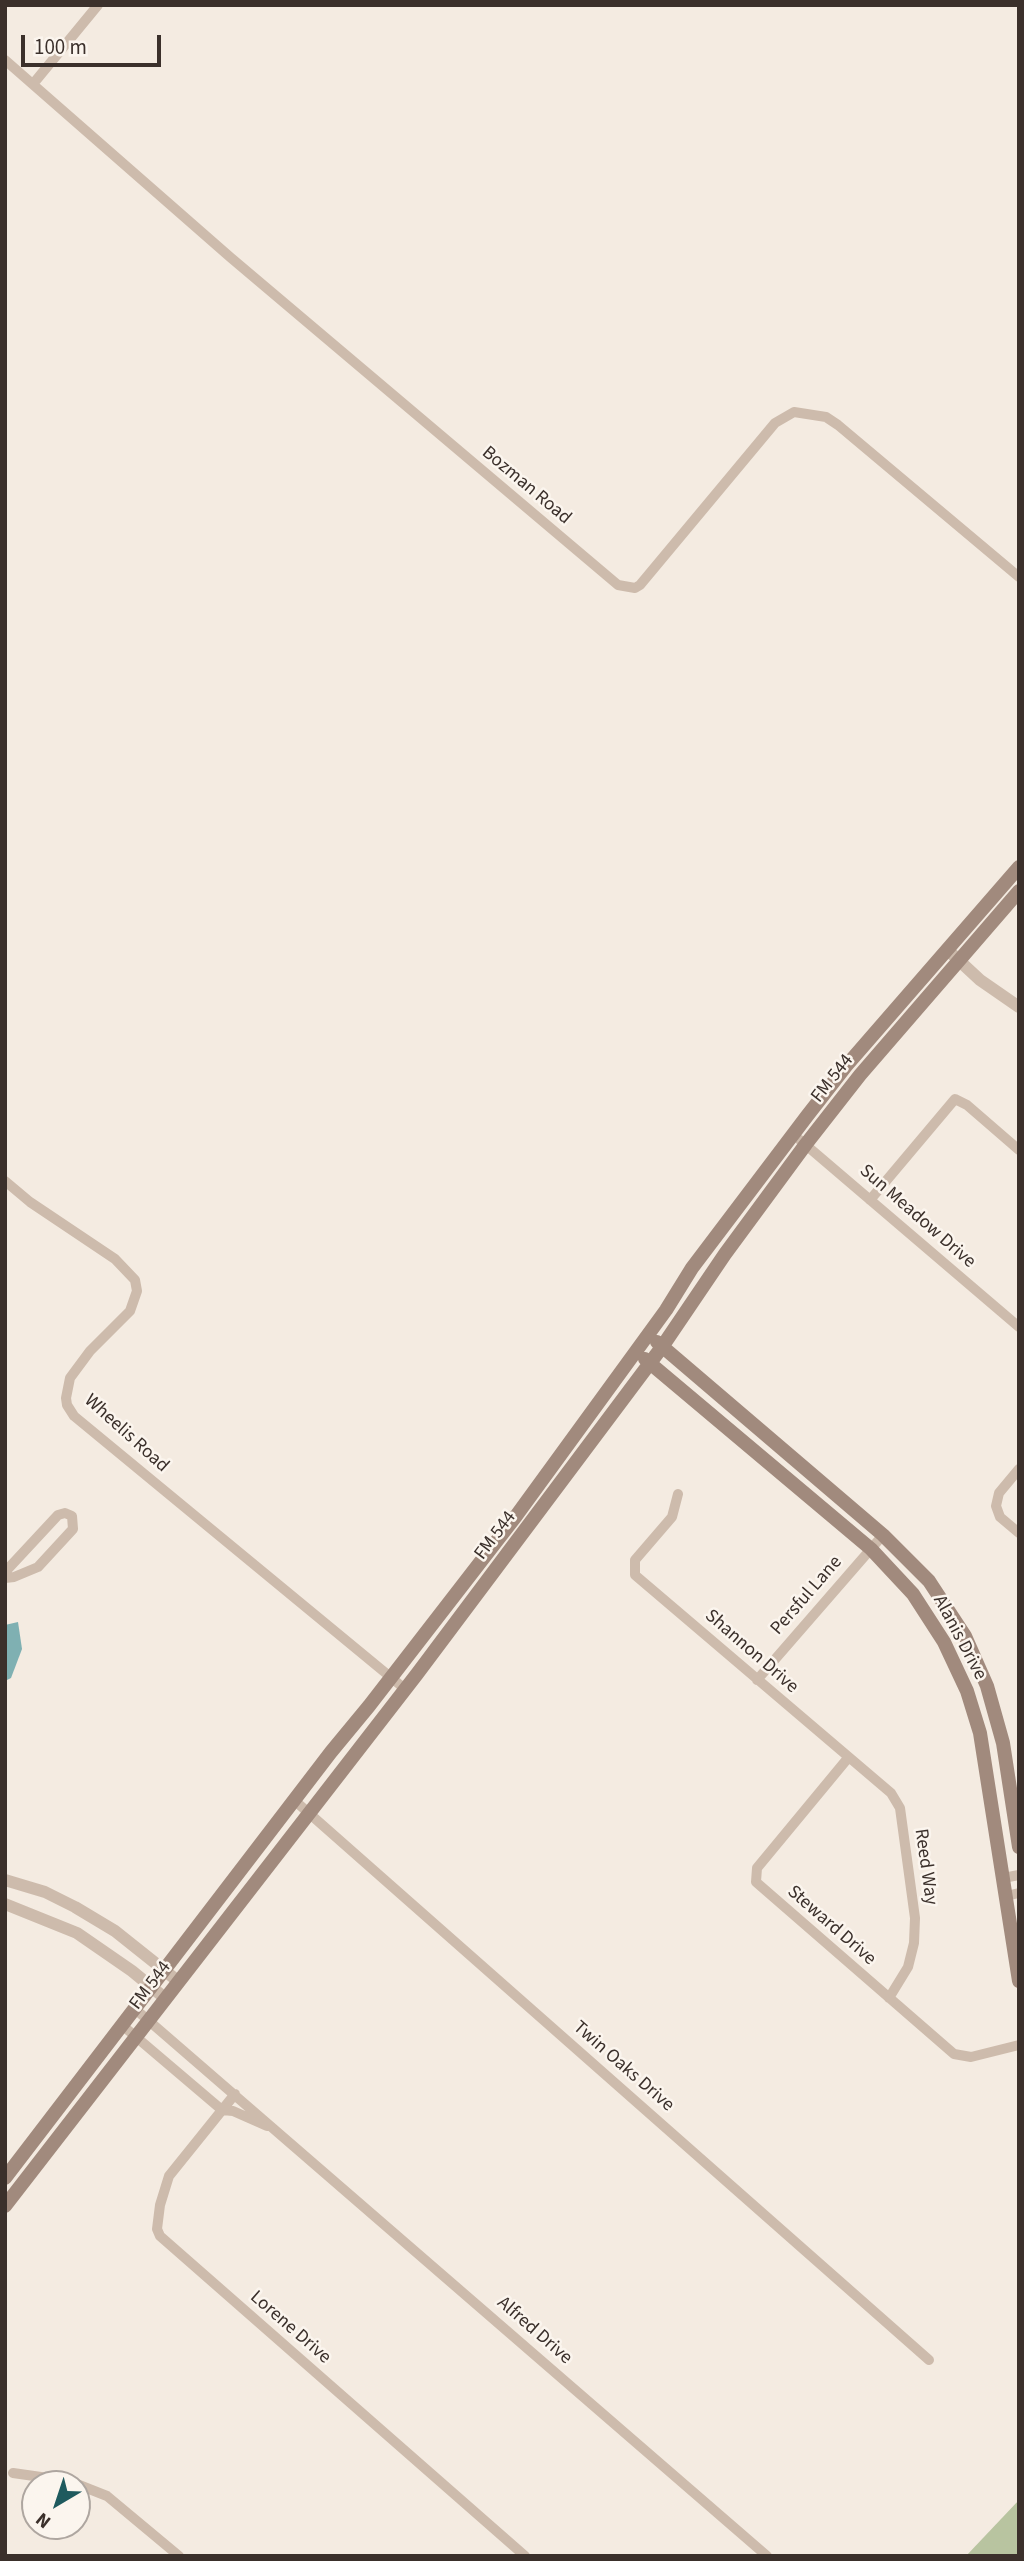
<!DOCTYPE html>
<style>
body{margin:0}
#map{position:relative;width:1024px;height:2561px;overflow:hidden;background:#f4ebe1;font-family:"Source Sans 3",sans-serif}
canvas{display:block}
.frame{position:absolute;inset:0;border:7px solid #3b302b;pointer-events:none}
.north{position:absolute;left:21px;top:2470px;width:70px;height:70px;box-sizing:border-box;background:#fbf5ee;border:2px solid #aea6a0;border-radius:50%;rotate:219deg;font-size:19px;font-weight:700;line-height:28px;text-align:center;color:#3b302b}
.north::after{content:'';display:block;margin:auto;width:24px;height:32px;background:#1f5a5e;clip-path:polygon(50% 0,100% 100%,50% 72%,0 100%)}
.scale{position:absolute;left:21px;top:35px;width:140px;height:32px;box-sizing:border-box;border:4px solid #3b302b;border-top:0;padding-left:9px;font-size:21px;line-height:24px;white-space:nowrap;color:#3b302b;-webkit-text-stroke:5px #fbf5ee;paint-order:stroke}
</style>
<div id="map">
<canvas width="1024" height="2561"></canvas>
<div class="frame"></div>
<div class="north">N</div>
<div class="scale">100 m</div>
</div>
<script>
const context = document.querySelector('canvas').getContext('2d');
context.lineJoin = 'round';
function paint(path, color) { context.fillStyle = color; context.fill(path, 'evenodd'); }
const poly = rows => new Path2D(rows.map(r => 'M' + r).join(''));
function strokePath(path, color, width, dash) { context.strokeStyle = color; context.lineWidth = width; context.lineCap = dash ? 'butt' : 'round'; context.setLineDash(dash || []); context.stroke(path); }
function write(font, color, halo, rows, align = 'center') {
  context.font = font + ' "Source Sans 3",sans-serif'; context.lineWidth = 5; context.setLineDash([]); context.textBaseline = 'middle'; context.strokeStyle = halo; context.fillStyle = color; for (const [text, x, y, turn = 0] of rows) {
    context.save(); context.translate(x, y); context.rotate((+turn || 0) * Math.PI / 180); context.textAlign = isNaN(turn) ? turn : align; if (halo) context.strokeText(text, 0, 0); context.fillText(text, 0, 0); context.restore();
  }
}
paint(poly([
 [1019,2500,1019,2556,966,2556]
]), '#b8c4a0');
paint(poly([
 [18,1622,22,1649,11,1678,5,1681,5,1625]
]), '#7fb0b2');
strokePath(poly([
 [5,60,230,257,618,585,635,588,640,585,775,423,794,412,826,417,838,425,1019,577],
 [33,84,98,5],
 [800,1140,1019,1327],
 [5,1181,30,1202,115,1259,135,1280,137,1291,130,1311,90,1351,70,1378,66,1398,67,1405,74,1416,405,1689],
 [870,1200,955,1099,967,1105,1019,1150],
 [1019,1469,999,1493,996,1506,1000,1517,1019,1533],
 [678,1494,672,1517,635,1560,635,1575,891,1793,900,1808,915,1918,914,1943,908,1967,889,1998],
 [5,1572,58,1515,65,1513,72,1516,73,1529,38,1567,14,1577,5,1578],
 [757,1680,883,1535],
 [848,1758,757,1868,756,1882,954,2054,971,2057,1019,2045],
 [294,1800,929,2360],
 [1003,1878,1019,1875],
 [1006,1896,1019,1893],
 [134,2008,767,2556],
 [122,2025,222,2110,233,2111,267,2126],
 [235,2094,169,2176,160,2205,157,2229,160,2236,525,2556],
 [13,2473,69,2481,107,2496,179,2556]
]), '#cdbbac', 10);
strokePath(poly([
 [952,954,980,980,1019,1007],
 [5,1880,45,1892,75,1907,115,1931,179,1982],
 [5,1904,77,1933,132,1971,166,1999]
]), '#cdbbac', 12);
strokePath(poly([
 [657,1342,883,1535,929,1581,965,1636,987,1686,1003,1743,1019,1847],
 [645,1359,871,1549,913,1594,944,1642,967,1691,980,1733,1019,1981],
 [5,2178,331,1752,369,1706,516,1516,666,1310,692,1268,807,1116,846,1066,1019,867],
 [5,2206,417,1674,662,1347,725,1254,806,1144,860,1075,1019,891]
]), '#a18a7d', 14);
write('19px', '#3b302b', '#fbf5ee', [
 ["Bozman Road",526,486,40],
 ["FM 544",833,1079,-52],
 ["Sun Meadow Drive",917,1217,41],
 ["Wheelis Road",126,1434,42],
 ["FM 544",496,1536,-53],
 ["Persful Lane",807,1596,-49],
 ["Alanis Drive",959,1638,62],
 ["Shannon Drive",751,1652,41],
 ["Reed Way",925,1867,82],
 ["Steward Drive",831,1926,41],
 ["FM 544",151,1986,-53],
 ["Twin Oaks Drive",623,2067,41],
 ["Lorene Drive",290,2328,41],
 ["Alfred Drive",534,2331,41]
]);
</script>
